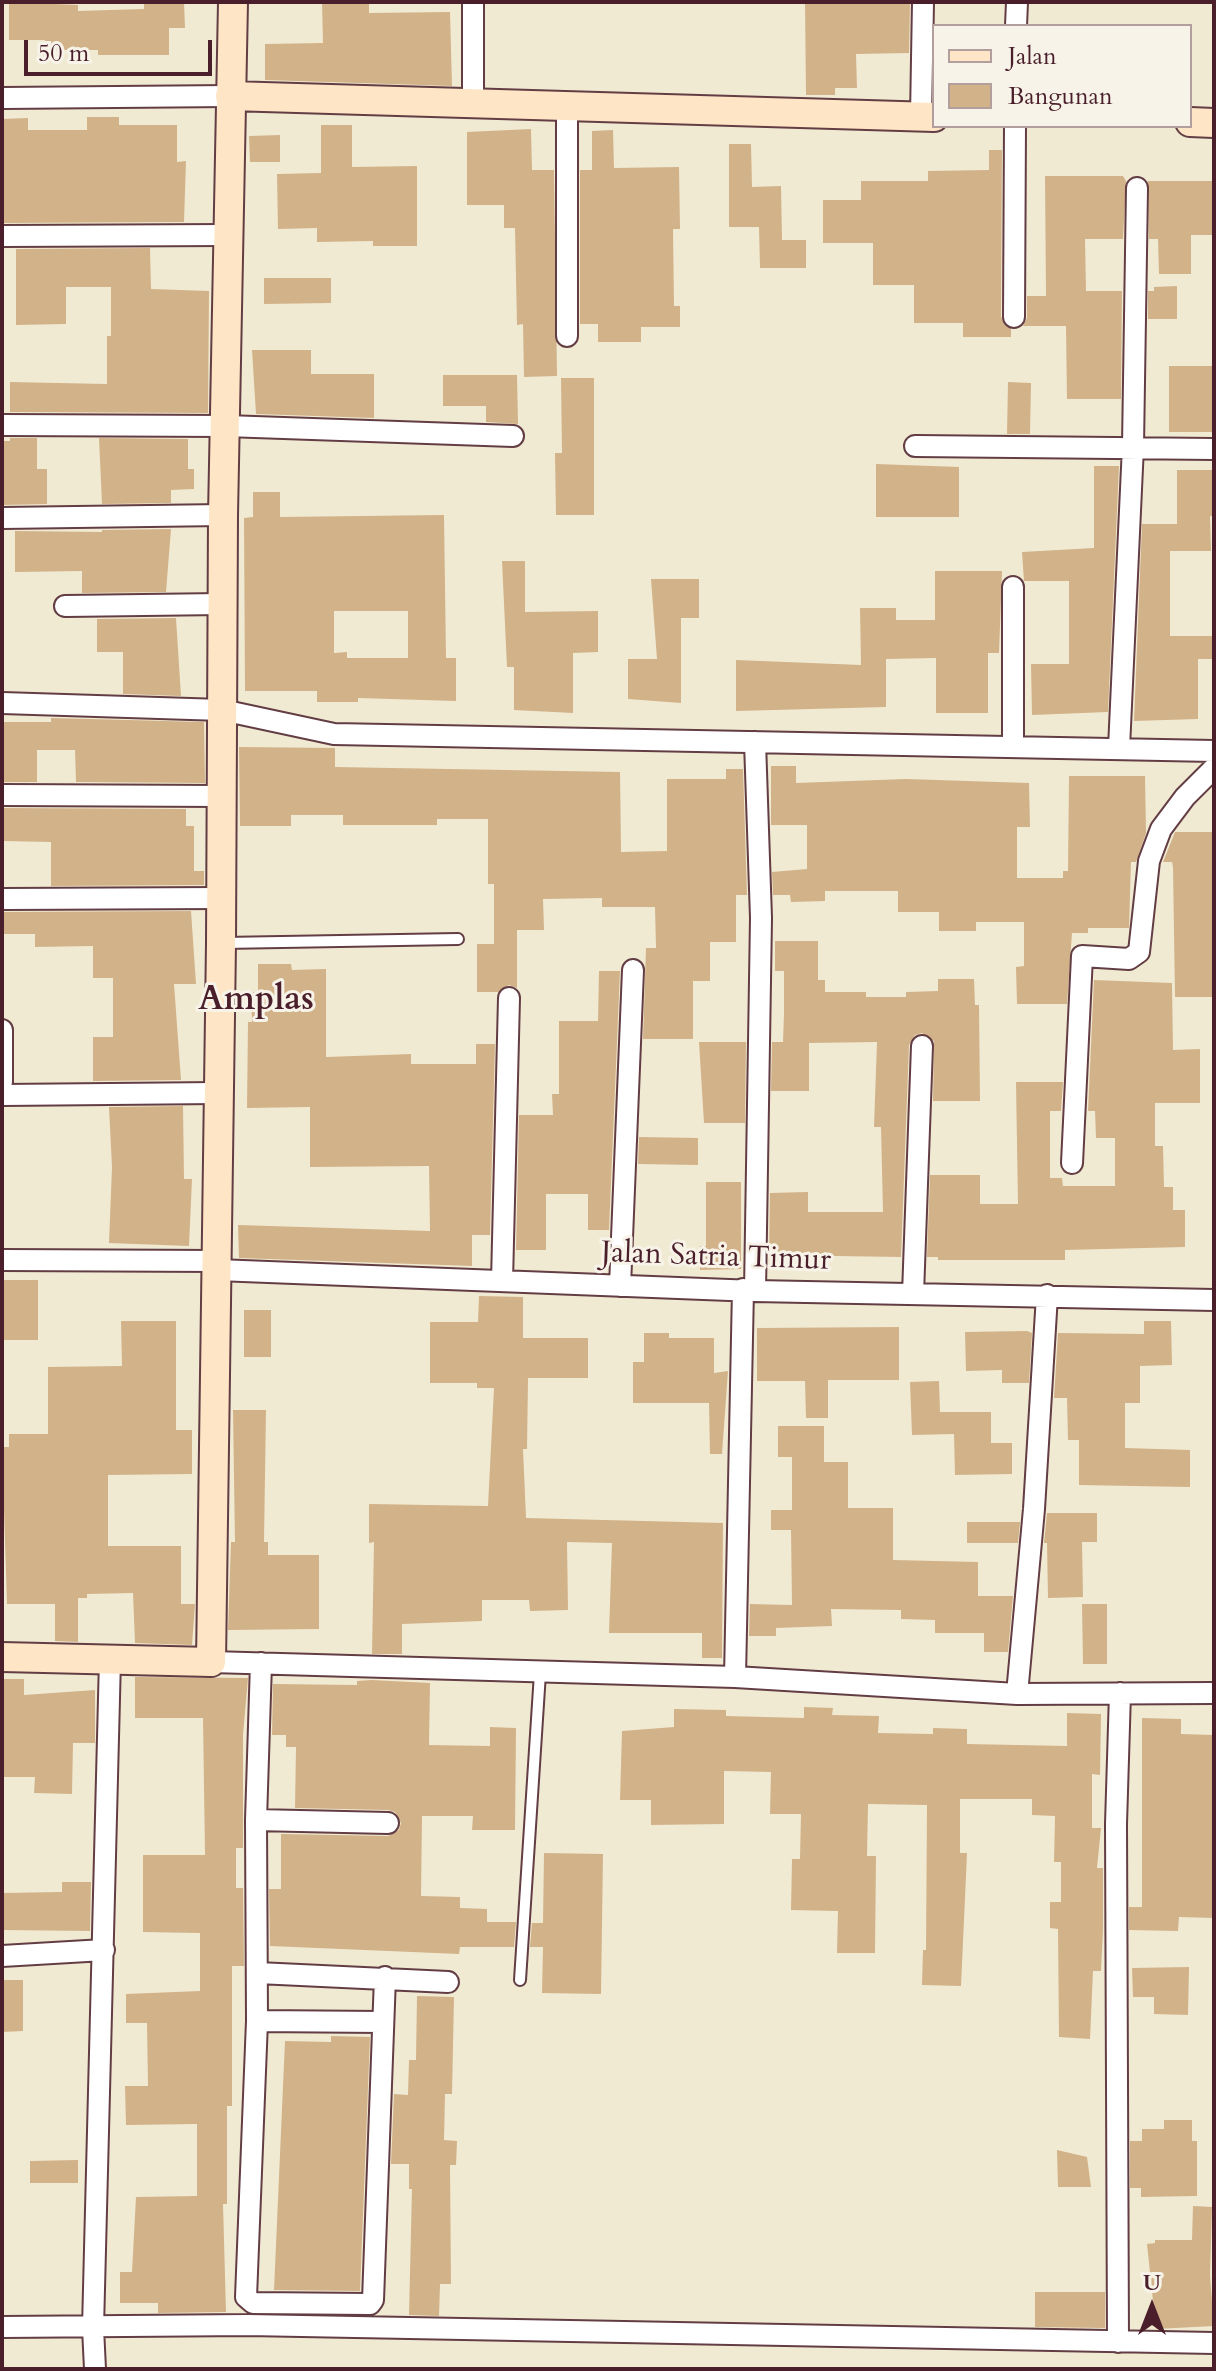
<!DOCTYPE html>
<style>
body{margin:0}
#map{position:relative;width:1216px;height:2371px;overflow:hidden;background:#f1ead3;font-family:Cardo,serif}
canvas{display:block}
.frame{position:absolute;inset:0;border:4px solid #4a1f2b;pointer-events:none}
.legend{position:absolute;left:932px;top:24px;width:260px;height:104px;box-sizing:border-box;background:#f7f3e8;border:2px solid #b29e9c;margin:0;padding:10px 14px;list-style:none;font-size:24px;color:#4a1f2b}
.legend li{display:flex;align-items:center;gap:16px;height:40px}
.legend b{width:40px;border:2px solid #b29e9c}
.north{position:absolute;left:1112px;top:2267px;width:80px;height:80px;-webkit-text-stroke:6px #f7f3e8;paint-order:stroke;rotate:0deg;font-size:22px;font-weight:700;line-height:32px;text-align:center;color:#4a1f2b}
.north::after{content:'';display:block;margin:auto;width:28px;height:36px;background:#4a1f2b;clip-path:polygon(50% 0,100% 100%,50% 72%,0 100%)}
.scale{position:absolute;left:24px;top:40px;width:188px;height:36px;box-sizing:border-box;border:4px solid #4a1f2b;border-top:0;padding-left:10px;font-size:24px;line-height:28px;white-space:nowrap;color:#4a1f2b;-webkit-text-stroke:6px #f7f3e8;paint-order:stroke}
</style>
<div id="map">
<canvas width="1216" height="2371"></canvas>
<div class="frame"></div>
<ul class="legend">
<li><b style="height:10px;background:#fee5c5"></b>Jalan</li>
<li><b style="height:22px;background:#d2b289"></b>Bangunan</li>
</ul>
<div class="north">U</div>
<div class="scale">50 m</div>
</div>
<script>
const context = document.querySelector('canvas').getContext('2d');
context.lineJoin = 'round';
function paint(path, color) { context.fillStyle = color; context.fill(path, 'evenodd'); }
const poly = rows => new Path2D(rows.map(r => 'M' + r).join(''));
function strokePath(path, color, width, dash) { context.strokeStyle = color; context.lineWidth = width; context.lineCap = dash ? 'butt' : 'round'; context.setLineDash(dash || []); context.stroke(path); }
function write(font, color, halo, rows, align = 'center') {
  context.font = font + ' Cardo,serif'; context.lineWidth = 6; context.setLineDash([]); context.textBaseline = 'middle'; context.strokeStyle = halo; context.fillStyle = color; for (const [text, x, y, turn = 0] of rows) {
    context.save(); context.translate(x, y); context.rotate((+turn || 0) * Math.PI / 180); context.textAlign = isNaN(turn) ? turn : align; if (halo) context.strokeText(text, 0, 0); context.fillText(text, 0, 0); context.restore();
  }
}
paint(poly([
 [9,2,78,5,78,11,144,9,144,2,184,2,185,28,169,28,169,55,98,55,98,50,45,50,45,40,9,40],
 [322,2,369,2,369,13,450,12,452,86,265,80,265,44,323,43],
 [805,2,910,2,909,53,856,54,857,88,835,88,835,95,806,95],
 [87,117,119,117,119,125,177,125,177,162,186,161,184,222,3,223,2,119,28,118,28,130,87,130],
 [321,125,352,125,352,167,417,166,417,246,373,246,373,241,317,242,317,228,278,229,277,174,321,173],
 [531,129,532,170,554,170,557,376,524,377,523,324,517,325,515,228,504,228,504,205,467,205,467,132],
 [613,130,614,168,679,167,680,229,673,229,674,306,680,306,680,327,641,327,641,342,598,342,598,324,580,324,580,170,592,170,592,131],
 [280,135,280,162,250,162,249,136],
 [729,144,751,144,752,187,781,186,782,240,806,240,806,268,760,268,759,227,729,227],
 [989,150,1002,150,1001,317,1011,329,1011,337,963,337,963,323,914,323,914,285,873,285,873,243,823,243,823,200,861,200,861,181,928,181,928,171,989,170],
 [1045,176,1123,176,1126,181,1123,239,1085,239,1086,291,1122,291,1121,399,1067,399,1066,326,1023,326,1027,318,1027,296,1046,296],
 [1148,181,1214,181,1214,235,1191,235,1191,274,1159,274,1158,239,1149,239],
 [150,248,151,289,209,291,208,413,10,412,10,382,107,384,107,336,111,336,111,287,66,287,66,324,16,325,16,249],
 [264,278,331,278,331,303,264,304],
 [1177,286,1177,319,1148,319,1148,291,1154,291,1154,287],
 [252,350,311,350,311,374,374,374,374,418,256,414],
 [1169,366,1214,366,1214,432,1169,432],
 [443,375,517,375,518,424,486,422,486,406,443,406],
 [561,378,594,378,594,515,556,515,555,453,562,453],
 [1008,382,1031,383,1030,434,1007,434],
 [10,438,37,438,37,469,47,469,47,504,2,505,2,441,10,441],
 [99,438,188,439,188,469,194,469,194,489,171,490,171,503,102,504],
 [876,464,959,467,959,517,876,517],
 [1094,466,1119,466,1108,712,1032,715,1031,664,1069,664,1069,581,1024,581,1022,552,1094,548],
 [1177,470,1214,470,1214,516,1210,516,1211,551,1170,551,1170,636,1214,636,1214,659,1198,659,1198,719,1134,721,1142,524,1177,524],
 [253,492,280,492,280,517,444,515,446,658,456,658,456,701,358,698,358,702,317,702,317,691,245,691,244,518,253,517],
 [334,611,408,611,408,658,347,658,347,652,334,653],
 [171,529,166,592,82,593,82,571,15,572,15,531,102,532,102,530],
 [502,561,525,561,525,612,598,611,598,652,573,653,573,713,514,710,514,667,507,667],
 [935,571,1002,571,999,653,988,653,988,713,936,713,936,658,886,659,886,707,736,711,736,660,861,665,860,608,896,608,896,620,935,620],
 [651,579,699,579,699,618,681,618,681,703,628,699,628,659,657,659],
 [176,618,181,696,123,694,123,652,97,652,97,619],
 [51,718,204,722,205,783,76,782,75,750,37,750,37,782,2,782,2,722,51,722],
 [239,747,335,748,335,767,620,772,621,852,667,851,667,779,726,779,726,769,743,769,747,895,736,895,736,942,710,942,710,981,693,981,693,1039,643,1039,646,948,656,948,655,907,602,907,602,898,543,899,544,930,517,930,517,988,509,985,498,992,477,992,477,944,494,944,494,884,488,884,488,819,437,819,437,825,343,825,343,815,291,815,291,826,240,826],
 [771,766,796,766,796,783,906,779,1029,783,1030,827,1017,827,1017,878,1063,878,1063,871,1068,871,1069,776,1145,776,1146,833,1136,862,1131,862,1129,928,1088,928,1088,933,1072,933,1067,1004,1017,1004,1016,967,1024,966,1024,922,976,922,976,931,939,931,939,912,898,912,898,891,825,891,825,901,791,902,790,895,773,895,772,872,807,869,807,825,771,825],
 [2,808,186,809,186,826,194,826,194,871,204,871,204,885,51,886,51,842,2,841],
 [1175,832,1214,832,1214,997,1175,997,1173,867,1172,862,1163,862],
 [191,911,196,984,174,984,181,1080,93,1081,93,1037,113,1037,113,978,93,978,93,946,35,947,35,934,2,934,2,912],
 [775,941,818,941,818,980,825,980,825,992,866,992,866,997,906,997,906,992,938,991,938,979,974,979,975,1005,979,1005,980,1101,933,1101,934,1041,922,1033,915,1035,909,1045,901,1257,769,1255,770,1193,808,1192,808,1212,883,1212,881,1127,874,1127,877,1042,809,1043,809,1091,771,1091,772,1042,783,1042,784,1013,784,971,775,971],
 [258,964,291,964,292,970,326,969,326,1057,411,1054,411,1064,476,1064,476,1044,495,1044,490,1235,472,1235,472,1266,239,1258,238,1225,430,1231,429,1166,310,1167,310,1107,247,1108,248,1022,252,1022,251,992,258,992],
 [599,971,620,971,609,1230,588,1230,588,1194,546,1194,546,1250,516,1250,519,1115,553,1115,552,1094,559,1094,559,1021,598,1021],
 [1094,980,1172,983,1173,1050,1200,1049,1200,1103,1155,1103,1155,1146,1163,1146,1164,1187,1173,1187,1173,1210,1185,1210,1185,1247,1065,1250,1065,1260,938,1260,938,1257,927,1257,930,1175,980,1175,980,1204,1018,1204,1016,1082,1063,1082,1061,1111,1050,1111,1050,1178,1062,1178,1063,1186,1115,1186,1115,1138,1096,1138,1095,1111,1088,1111],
 [699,1042,746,1042,745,1123,704,1123],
 [183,1106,184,1179,192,1179,189,1246,109,1243,112,1167,109,1107],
 [639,1137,698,1138,698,1165,638,1164],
 [706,1182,741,1182,741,1269,700,1270,700,1246,706,1246],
 [3,1280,38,1280,38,1340,4,1340],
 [479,1296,523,1297,523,1338,588,1338,588,1378,528,1378,527,1449,523,1449,526,1518,723,1523,722,1658,702,1658,702,1633,609,1633,612,1543,567,1542,568,1610,530,1611,529,1600,482,1600,482,1621,402,1624,402,1654,372,1654,374,1542,369,1543,369,1504,488,1506,494,1388,477,1388,477,1383,430,1383,430,1322,478,1322],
 [244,1310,271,1310,271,1357,244,1357],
 [121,1321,176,1321,176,1430,192,1430,192,1474,108,1475,108,1546,181,1546,181,1604,195,1604,192,1645,135,1643,133,1593,87,1594,87,1598,78,1598,78,1642,55,1641,55,1604,7,1604,2,1447,9,1447,9,1434,48,1434,48,1367,122,1366],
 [1144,1321,1171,1321,1172,1365,1140,1366,1140,1403,1125,1403,1125,1448,1190,1450,1190,1487,1079,1485,1079,1440,1068,1440,1067,1398,1054,1398,1058,1333,1144,1334],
 [899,1327,899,1380,828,1380,828,1418,806,1418,805,1381,757,1381,757,1328],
 [1027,1331,1032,1333,1029,1383,1002,1383,1002,1370,966,1371,965,1332],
 [644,1333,669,1333,669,1338,714,1338,714,1373,728,1371,722,1454,710,1454,709,1403,633,1403,633,1362,644,1362],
 [939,1381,940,1412,991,1412,991,1443,1012,1443,1012,1474,955,1475,954,1434,912,1435,910,1382],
 [233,1410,266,1410,264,1542,268,1542,268,1555,319,1555,319,1629,228,1630,231,1542,235,1542],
 [778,1426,824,1426,824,1462,848,1462,848,1508,893,1508,893,1560,978,1562,978,1596,1013,1596,1008,1652,984,1652,984,1633,935,1633,935,1620,901,1619,901,1610,831,1609,832,1626,776,1628,776,1636,749,1636,750,1604,792,1605,791,1530,771,1530,771,1510,792,1510,792,1457,778,1457],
 [1047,1513,1097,1513,1097,1542,1082,1542,1083,1597,1048,1598,1047,1543,1044,1543],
 [967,1522,1020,1522,1018,1543,967,1543],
 [1082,1604,1107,1604,1107,1664,1083,1664],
 [135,1677,248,1678,243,1735,243,1848,236,1848,236,1888,243,1888,244,1966,232,1966,232,2106,227,2106,227,2204,223,2204,226,2312,158,2313,158,2303,120,2303,120,2272,132,2272,136,2197,197,2196,197,2124,126,2125,125,2086,148,2086,147,2023,126,2023,126,1994,200,1991,200,1933,143,1932,143,1855,205,1855,203,1718,135,1718],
 [2,1679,24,1679,24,1695,95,1690,95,1743,73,1743,72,1794,34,1793,35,1777,2,1777],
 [372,1680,430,1683,429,1745,490,1746,490,1727,516,1728,515,1830,472,1830,473,1816,422,1816,421,1896,460,1897,460,1908,487,1909,487,1922,516,1922,514,1947,460,1947,459,1954,270,1946,269,1889,281,1889,281,1834,388,1836,399,1830,401,1823,395,1812,388,1810,295,1808,296,1747,286,1747,286,1735,272,1735,273,1684,357,1685,357,1681],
 [804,1707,833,1708,832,1715,879,1716,878,1733,933,1734,933,1728,967,1729,967,1744,1067,1746,1067,1713,1101,1714,1100,1775,1092,1774,1092,1828,1101,1828,1097,1868,1103,1868,1103,1930,1101,1971,1093,1971,1090,2039,1059,2037,1058,1929,1050,1928,1050,1902,1061,1902,1061,1862,1054,1862,1055,1816,1032,1815,1032,1799,960,1799,960,1853,967,1853,961,1986,922,1985,923,1950,926,1950,927,1805,868,1804,867,1856,876,1856,875,1953,837,1953,838,1911,791,1910,792,1859,800,1859,801,1814,770,1814,771,1772,724,1771,724,1824,651,1825,651,1800,620,1800,622,1731,674,1727,674,1709,726,1710,726,1716,804,1718],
 [1142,1718,1181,1719,1181,1734,1214,1735,1214,1918,1179,1917,1178,1931,1129,1930,1129,1907,1142,1907],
 [544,1853,603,1854,601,1994,542,1993,543,1947,530,1947,532,1923,543,1923],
 [62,1882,91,1882,90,1931,2,1930,2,1893,62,1892],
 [1189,1967,1188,2015,1154,2014,1154,1997,1133,1997,1132,1968],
 [2,1980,23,1980,23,2031,2,2032],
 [417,1996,454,1997,452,2094,445,2094,444,2140,457,2141,456,2165,450,2165,451,2284,440,2284,439,2316,409,2315,412,2189,409,2189,409,2164,391,2164,394,2094,408,2095,409,2060,416,2060],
 [331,2036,370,2037,360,2291,274,2290,285,2041,331,2042],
 [1164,2120,1192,2120,1192,2141,1197,2141,1197,2196,1141,2197,1141,2188,1130,2188,1130,2141,1142,2141,1142,2129,1164,2129],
 [1057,2150,1087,2157,1091,2187,1058,2187],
 [78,2160,78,2183,30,2183,30,2161],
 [1193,2206,1212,2207,1210,2276,1214,2326,1156,2329,1147,2244,1155,2243,1155,2240,1192,2240],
 [1035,2292,1105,2292,1105,2328,1035,2327]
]), '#d2b289');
const lane = poly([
 [223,943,458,939],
 [520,1980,540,1673]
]);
const street = poly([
 [473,2,473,104],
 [1016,26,1017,2],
 [2,98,230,96],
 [567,107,567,336],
 [921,116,923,2],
 [2,236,227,235],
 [1014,317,1015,126],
 [2,425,226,426,513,436],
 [915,446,1214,449],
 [2,518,223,515],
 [65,606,222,604],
 [2,703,222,710,334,734,1214,751],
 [755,742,761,918,755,1291],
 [1013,745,1013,587],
 [1119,748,1133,446,1137,188],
 [2,795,222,796],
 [2,899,221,898],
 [2,1030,2,1082],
 [2,1095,218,1093],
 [1072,1163,1082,956,1129,959,1139,952,1149,861,1161,829,1185,797,1214,768],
 [2,1260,217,1261],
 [217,1270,755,1291,1214,1300],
 [502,1281,509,998],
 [620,1286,633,970],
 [913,1294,922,1046],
 [211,1662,735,1677,1017,1694,1214,1693],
 [261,1663,256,1820,257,2021,246,2297,253,2303,370,2304,373,2300,385,1977],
 [735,1677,743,1289],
 [1017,1694,1034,1509,1047,1295],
 [256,1820,388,1823],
 [2,1956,104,1950],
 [258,1973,448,1982],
 [257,2021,383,2022],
 [2,2327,248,2325,1214,2343],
 [1118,2342,1116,1824,1120,1693],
 [95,2369,93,2328,110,1659]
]);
const secondary = poly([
 [230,96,934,117],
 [1190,122,1214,123],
 [2,1657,211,1662,221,943,223,515,233,2]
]);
strokePath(lane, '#633d44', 14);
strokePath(street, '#633d44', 24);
strokePath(secondary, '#633d44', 32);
strokePath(lane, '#fff', 10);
strokePath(street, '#fff', 20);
strokePath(secondary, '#fee5c5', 28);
write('30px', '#4a1f2b', '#f7f3e8', [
 ["Jalan Satria Timur",716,1258,2]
]);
write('bold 34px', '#4a1f2b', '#f7f3e8', [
 ["Amplas",256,1001]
]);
</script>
